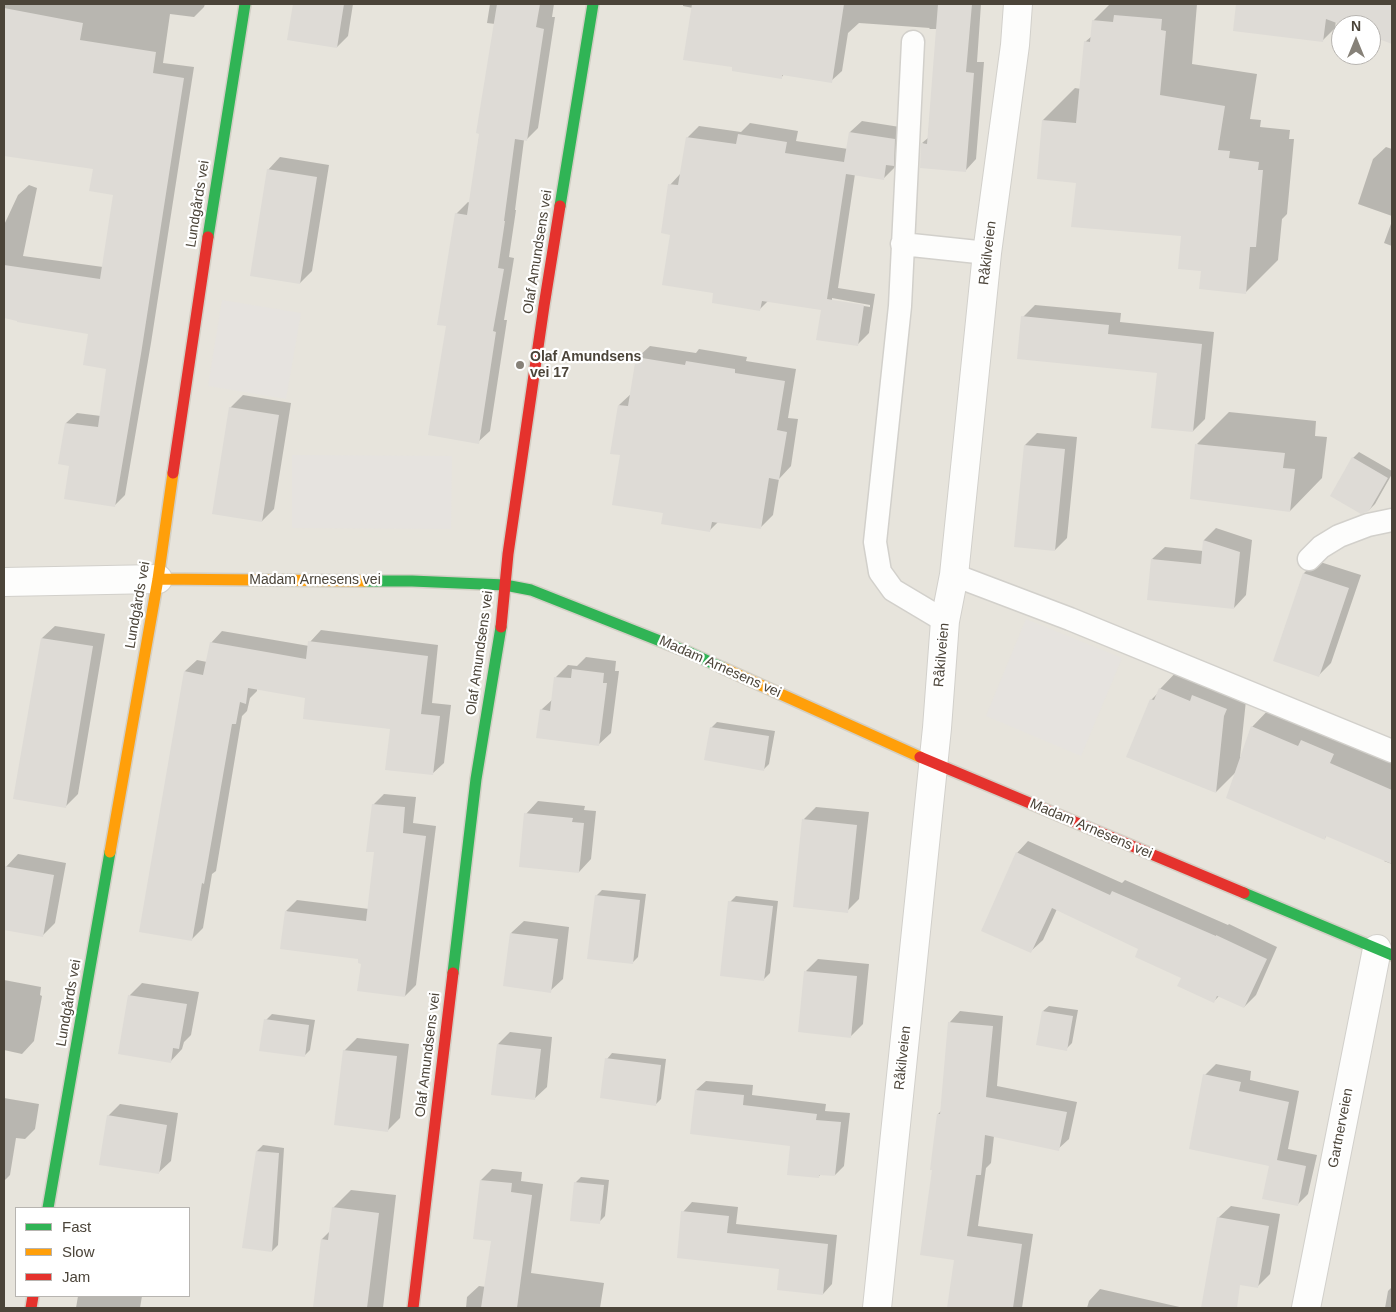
<!DOCTYPE html>
<meta charset="utf-8">
<style>
body{margin:0}
#map{position:relative;width:1396px;height:1312px;overflow:hidden;background:#f4f2ee;font-family:Helvetica,sans-serif}
canvas{display:block}
.frame{position:absolute;inset:0;border:5px solid #4b4439;pointer-events:none}
.legend{position:absolute;left:15px;top:1207px;width:175px;height:90px;box-sizing:border-box;background:#fff;border:1px solid #b7b4b0;margin:0;padding:6px 9px;list-style:none;font-size:15px;color:#4b4439}
.legend li{display:flex;align-items:center;gap:10px;height:25px}
.legend b{width:25px;border:1px solid #b7b4b0}
.north{position:absolute;left:1331px;top:15px;width:50px;height:50px;box-sizing:border-box;background:#fff;border:1px solid #b7b4b0;border-radius:50%;rotate:0deg;font-size:14px;font-weight:700;line-height:20px;text-align:center;color:#4b4439}
.north::after{content:'';display:block;margin:auto;width:18px;height:22px;background:#868178;clip-path:polygon(50% 0,100% 100%,50% 72%,0 100%)}
</style>
<div id="map">
<canvas width="1396" height="1312"></canvas>
<div class="frame"></div>
<ul class="legend">
<li><b style="height:6px;background:#30b455"></b>Fast</li>
<li><b style="height:6px;background:#ff9f0a"></b>Slow</li>
<li><b style="height:6px;background:#e5322d"></b>Jam</li>
</ul>
<div class="north">N</div>
</div>
<script>
const context = document.querySelector('canvas').getContext('2d');
context.lineJoin = 'round';
function paint(path, color) { context.fillStyle = color; context.fill(path, 'evenodd'); }
const poly = rows => new Path2D(rows.map(r => 'M' + r).join(''));
function strokePath(path, color, width, dash) { context.strokeStyle = color; context.lineWidth = width; context.lineCap = dash ? 'butt' : 'round'; context.setLineDash(dash || []); context.stroke(path); }
function write(font, color, halo, rows, align = 'center') {
  context.font = font + ' Helvetica,sans-serif'; context.lineWidth = 4.5; context.setLineDash([]); context.textBaseline = 'middle'; context.strokeStyle = halo; context.fillStyle = color; for (const [text, x, y, turn = 0] of rows) {
    context.save(); context.translate(x, y); context.rotate((+turn || 0) * Math.PI / 180); context.textAlign = isNaN(turn) ? turn : align; if (halo) context.strokeText(text, 0, 0); context.fillText(text, 0, 0); context.restore();
  }
}
paint(poly([
 [4,4,1392,4,1392,1308,4,1308],
 [1341,25,1371,25,1371,55,1341,55],
 [16,1208,189,1208,189,1296,16,1296]
]), '#e7e4dc');
paint(poly([
 [222,300,301,313,286,399,208,386],
 [292,455,452,456,451,529,292,528],
 [1026,619,1122,658,1081,756,986,716]
]), '#e6e3df');
paint(poly([
 [4,4,205,4,204,7,194,17,170,14,163,63,194,67,151,343,125,495,114,506,71,465,66,423,77,413,101,416,108,368,90,333,4,317,4,225,18,195,29,185,37,188,23,256,103,267,114,194,94,168,52,90,4,82],
 [294,4,353,4,348,36,337,47,289,39],
 [490,4,554,4,552,17,555,17,538,128,526,140,524,140,515,210,516,210,509,257,514,258,504,320,507,320,490,431,478,442,447,325,456,214,468,202,470,203,495,24,487,23],
 [683,4,981,4,977,62,984,62,976,159,966,170,922,143,928,138,938,29,929,29,930,28,859,23,848,33,842,71,831,81,784,74,781,78,733,66,693,8,683,6],
 [1110,4,1197,4,1192,64,1257,74,1250,119,1261,120,1260,127,1290,130,1289,139,1294,139,1287,214,1282,219,1278,260,1246,292,1202,270,1182,235,1077,182,1043,120,1075,88,1081,89,1085,42,1092,36,1093,21],
 [1237,4,1338,4,1335,28,1322,41,1234,29],
 [862,121,906,128,895,167,884,178,855,174,838,288,875,294,869,333,857,345,822,309,768,301,760,309,715,292,672,233,670,185,681,173,687,138,699,126,741,132,750,123,798,131,796,141,848,149,850,132],
 [832,298,870,305,870,307,832,301],
 [1386,147,1392,149,1392,216,1358,204,1373,159],
 [280,157,329,165,312,271,300,283,268,170],
 [1392,221,1392,246,1384,243],
 [1035,305,1121,313,1120,322,1214,332,1205,419,1193,431,1158,371,1023,317],
 [650,346,696,353,699,349,747,357,746,361,796,369,788,418,798,419,791,466,779,479,773,515,760,528,719,521,710,530,664,512,622,454,612,453,619,405,632,393,637,358],
 [243,395,291,403,274,509,262,521,230,408],
 [1229,412,1316,421,1315,436,1327,437,1322,478,1290,511,1197,444],
 [1037,433,1077,437,1067,538,1055,550,1025,445],
 [1359,452,1392,471,1392,474,1375,504,1369,510,1353,458],
 [1216,528,1252,540,1246,595,1234,608,1152,559,1165,547,1203,551,1204,540],
 [1317,561,1361,575,1331,663,1319,675,1275,660,1304,573],
 [55,626,105,634,78,794,65,807,14,798,42,638],
 [321,630,438,645,432,703,451,705,444,763,432,774,391,728,306,697,257,688,257,691,250,698,247,711,242,716,216,871,212,874,203,928,191,940,185,671,197,660,207,662,211,643,222,631,309,646,310,642],
 [586,657,616,661,615,671,619,671,611,733,598,745,541,710,553,699,556,677,568,665,577,666],
 [1183,665,1247,691,1240,757,1241,757,1252,727,1275,703,1392,757,1392,864,1384,861,1385,860,1327,835,1325,838,1237,771,1216,792,1151,700,1158,693,1160,689],
 [717,722,775,731,769,764,764,769,711,728],
 [384,794,416,797,413,823,436,826,416,985,405,996,362,963,360,958,286,911,297,900,369,909,376,851,373,805],
 [538,801,585,806,584,810,596,811,591,859,579,872,526,814],
 [816,807,869,812,859,899,847,911,804,819],
 [1028,841,1122,883,1125,880,1228,925,1229,924,1277,947,1256,995,1244,1007,1219,996,1214,1001,1183,977,1140,949,1057,909,1043,940,1031,951,1017,853],
 [18,854,66,863,55,923,43,935,4,928,4,878,6,867],
 [602,890,646,894,638,957,632,963,596,896],
 [736,896,778,901,770,973,764,979,730,902],
 [524,921,569,927,563,979,550,991,511,933],
 [818,959,869,964,863,1024,850,1037,806,971],
 [4,980,41,987,40,995,42,996,34,1041,22,1054,4,1050],
 [142,983,199,992,191,1035,184,1042,182,1049,170,1062,120,1053,130,995],
 [1049,1006,1078,1010,1072,1043,1066,1049,1043,1011],
 [960,1011,1003,1016,997,1086,1077,1102,1069,1139,1058,1149,994,1136,991,1163,986,1168,978,1226,1033,1234,1022,1308,948,1308,955,1259,934,1169,938,1114,941,1111,950,1022],
 [272,1014,315,1020,310,1050,304,1056,266,1020],
 [510,1032,552,1037,547,1087,534,1099,498,1044],
 [357,1038,409,1044,400,1118,388,1130,344,1051],
 [612,1053,666,1059,661,1099,655,1105,607,1059],
 [1216,1064,1251,1071,1250,1080,1299,1091,1288,1149,1317,1155,1308,1194,1297,1205,1270,1165,1205,1075],
 [706,1081,753,1085,752,1095,826,1104,825,1111,850,1113,844,1166,835,1175,821,1174,818,1177,791,1145,696,1090],
 [4,1098,39,1104,35,1129,25,1139,16,1138,10,1175,4,1181],
 [120,1104,178,1113,171,1161,158,1173,108,1116],
 [263,1145,284,1148,278,1245,272,1251,257,1151],
 [492,1169,522,1172,521,1181,543,1184,531,1273,604,1283,600,1308,466,1308,467,1297,479,1286,486,1287,492,1240,481,1180],
 [581,1177,609,1180,605,1216,599,1222,575,1183],
 [351,1190,396,1195,383,1308,314,1308,322,1239,331,1230,333,1208],
 [692,1202,738,1207,736,1224,837,1235,832,1284,823,1294,780,1268,683,1212],
 [1231,1206,1280,1214,1270,1274,1257,1287,1218,1218],
 [1392,1287,1392,1308,1385,1308,1388,1291],
 [1100,1289,1184,1308,1087,1308,1089,1301],
 [78,1296,142,1296,140,1308,76,1308]
]), '#0003');
paint(poly([
 [293,4,344,4,337,48,287,40],
 [497,4,540,4,536,27,544,29,527,141,515,139,504,221,505,221,498,268,504,269,493,331,496,332,479,444,428,435,446,326,437,325,455,213,467,215,479,134,476,133],
 [692,4,844,4,832,83,782,75,782,79,732,71,732,67,683,60],
 [938,4,972,4,966,72,974,73,966,172,920,168,921,143,927,144],
 [1236,4,1392,4,1392,44,1371,36,1371,25,1342,25,1326,19,1323,42,1233,31],
 [4,8,83,23,80,40,156,52,153,73,184,78,141,354,115,507,64,499,69,466,58,464,65,423,98,427,106,369,83,365,88,334,17,322,17,321,4,318,4,265,100,279,113,195,89,191,93,169,4,156],
 [1114,15,1162,19,1161,30,1166,31,1160,95,1225,106,1218,150,1230,151,1229,158,1259,162,1258,170,1263,170,1256,247,1250,247,1246,294,1199,289,1201,271,1178,269,1181,236,1071,227,1076,183,1037,179,1042,120,1076,123,1084,41,1090,42,1092,20,1113,22],
 [849,132,895,139,894,166,886,165,884,180,846,174,827,299,864,305,858,346,816,340,821,310,762,301,760,311,712,303,713,293,662,285,670,235,661,233,668,184,678,185,686,137,736,144,738,134,787,142,785,153,844,162],
 [267,169,317,177,300,284,250,276],
 [1021,316,1109,325,1108,334,1202,344,1193,432,1151,428,1157,373,1017,359],
 [636,357,685,365,686,361,735,369,735,373,785,381,777,430,787,432,779,480,769,478,761,529,712,522,710,532,661,524,663,513,612,505,620,455,610,454,618,405,628,406],
 [229,407,279,415,262,522,212,514],
 [1195,444,1285,453,1283,468,1295,469,1290,512,1190,499],
 [1024,445,1065,449,1055,551,1014,547],
 [1352,457,1388,478,1369,511,1361,514,1330,496],
 [1203,540,1240,552,1234,609,1147,600,1151,559,1201,564],
 [1303,573,1349,588,1319,677,1273,661],
 [41,638,93,646,66,808,13,799],
 [308,641,428,656,421,714,440,716,433,775,385,770,390,729,303,719,305,698,248,688,246,704,240,702,236,724,232,724,204,884,202,883,192,941,139,932,184,671,203,675,210,642,306,659],
 [572,669,604,673,603,683,607,683,599,746,536,738,540,709,550,711,554,677,571,678],
 [1159,688,1190,701,1192,695,1227,709,1224,716,1216,793,1126,757,1150,699,1154,700],
 [1251,726,1298,746,1301,740,1334,754,1330,763,1392,790,1392,864,1326,836,1325,840,1226,798],
 [710,727,769,736,764,771,704,760],
 [372,804,405,807,403,833,426,836,405,997,357,991,361,964,358,963,358,959,280,949,285,911,366,921,374,852,366,852],
 [524,813,573,818,572,822,584,823,579,873,519,867],
 [802,819,857,825,848,913,793,907],
 [1016,852,1110,895,1112,891,1216,936,1216,935,1267,959,1244,1008,1217,996,1214,1003,1177,986,1181,978,1135,957,1138,949,1052,908,1031,953,981,931],
 [4,866,54,875,43,937,4,930],
 [595,895,640,900,633,964,587,959],
 [728,901,773,906,764,981,720,976],
 [510,933,558,939,551,993,503,986],
 [804,971,857,976,851,1038,798,1032],
 [128,995,187,1004,179,1049,173,1048,171,1063,118,1054],
 [1042,1011,1073,1016,1067,1051,1036,1045],
 [264,1019,309,1025,305,1057,259,1051],
 [948,1022,993,1026,986,1097,1067,1112,1059,1151,985,1135,981,1175,976,1175,967,1236,1022,1244,1013,1308,947,1308,954,1260,920,1255,932,1170,930,1170,937,1114,940,1114],
 [497,1044,541,1049,535,1100,491,1095],
 [343,1050,397,1056,388,1132,334,1125],
 [605,1058,661,1065,656,1106,600,1098],
 [1203,1074,1241,1082,1239,1091,1289,1102,1277,1160,1306,1166,1298,1206,1262,1199,1269,1166,1189,1149],
 [695,1090,744,1095,743,1105,817,1114,816,1120,841,1122,835,1176,819,1175,819,1178,787,1175,790,1146,690,1134],
 [107,1115,167,1125,159,1174,99,1165],
 [256,1151,279,1153,272,1252,242,1248],
 [480,1180,512,1183,511,1192,532,1195,517,1308,481,1308,491,1241,473,1239],
 [574,1182,604,1185,600,1224,570,1221],
 [332,1207,379,1213,367,1308,313,1308,321,1239,328,1240],
 [681,1211,729,1216,727,1233,828,1244,823,1295,777,1290,779,1269,677,1258],
 [1217,1217,1269,1226,1258,1288,1240,1285,1237,1308,1201,1308]
]), '#dedbd6');
const lane = poly([
 [913,42,900,306,875,542,880,572,893,590,945,621],
 [902,244,987,253],
 [1309,559,1321,547,1339,536,1368,525,1392,520],
 [954,575,1070,619,1392,751]
]);
const street = poly([
 [4,582,158,579],
 [877,1308,937,728,945,621,954,575,987,253,1015,45,1018,4],
 [1306,1308,1377,949]
]);
const fast = poly([
 [560,206,593,4],
 [208,237,245,4],
 [365,581,412,581,505,585,531,590,688,652,723,668],
 [1244,893,1392,955],
 [453,973,476,779,501,627],
 [48,1208,110,852]
]);
const slow = poly([
 [158,579,365,581],
 [723,668,920,757],
 [110,852,158,579,173,473]
]);
const jam = poly([
 [173,473,208,237],
 [501,627,508,554,544,306,560,206],
 [920,757,1244,893],
 [31,1308,33,1296],
 [413,1308,453,973]
]);
strokePath(lane, '#d2d0cb', 25);
strokePath(street, '#d2d0cb', 30);
strokePath(fast, '#d3cfc5', 14);
strokePath(slow, '#d3cfc5', 14);
strokePath(jam, '#d3cfc5', 14);
strokePath(lane, '#fdfdfc', 22);
strokePath(street, '#fdfdfc', 28);
strokePath(fast, '#30b455', 11);
strokePath(slow, '#ff9f0a', 11);
strokePath(jam, '#e5322d', 11);
for (const [x, y, r, color] of [
 [520,365,5,"#868178"]
]) { const dot = new Path2D(); dot.arc(x, y, r, 0, 2 * Math.PI); context.fillStyle = color; context.fill(dot); strokePath(dot, '#fff', 2); }
write('14px', '#4b4439', '#fff', [
 ["Lundgårds vei",198,204,-81],
 ["Olaf Amundsens vei",538,252,-81],
 ["Råkilveien",988,253,-83],
 ["Madam Arnesens vei",315,580],
 ["Lundgårds vei",138,605,-80],
 ["Olaf Amundsens vei",480,653,-82],
 ["Råkilveien",942,655,-85],
 ["Madam Arnesens vei",720,667,24],
 ["Madam Arnesens vei",1091,829,23],
 ["Lundgårds vei",69,1003,-80],
 ["Olaf Amundsens vei",428,1055,-83],
 ["Råkilveien",903,1058,-84],
 ["Gartnerveien",1341,1128,-79]
]);
write('bold 14px', '#4b4439', '#fff', [
 ["Olaf Amundsens",530,357],
 ["vei 17",530,373]
], 'left');
</script>
